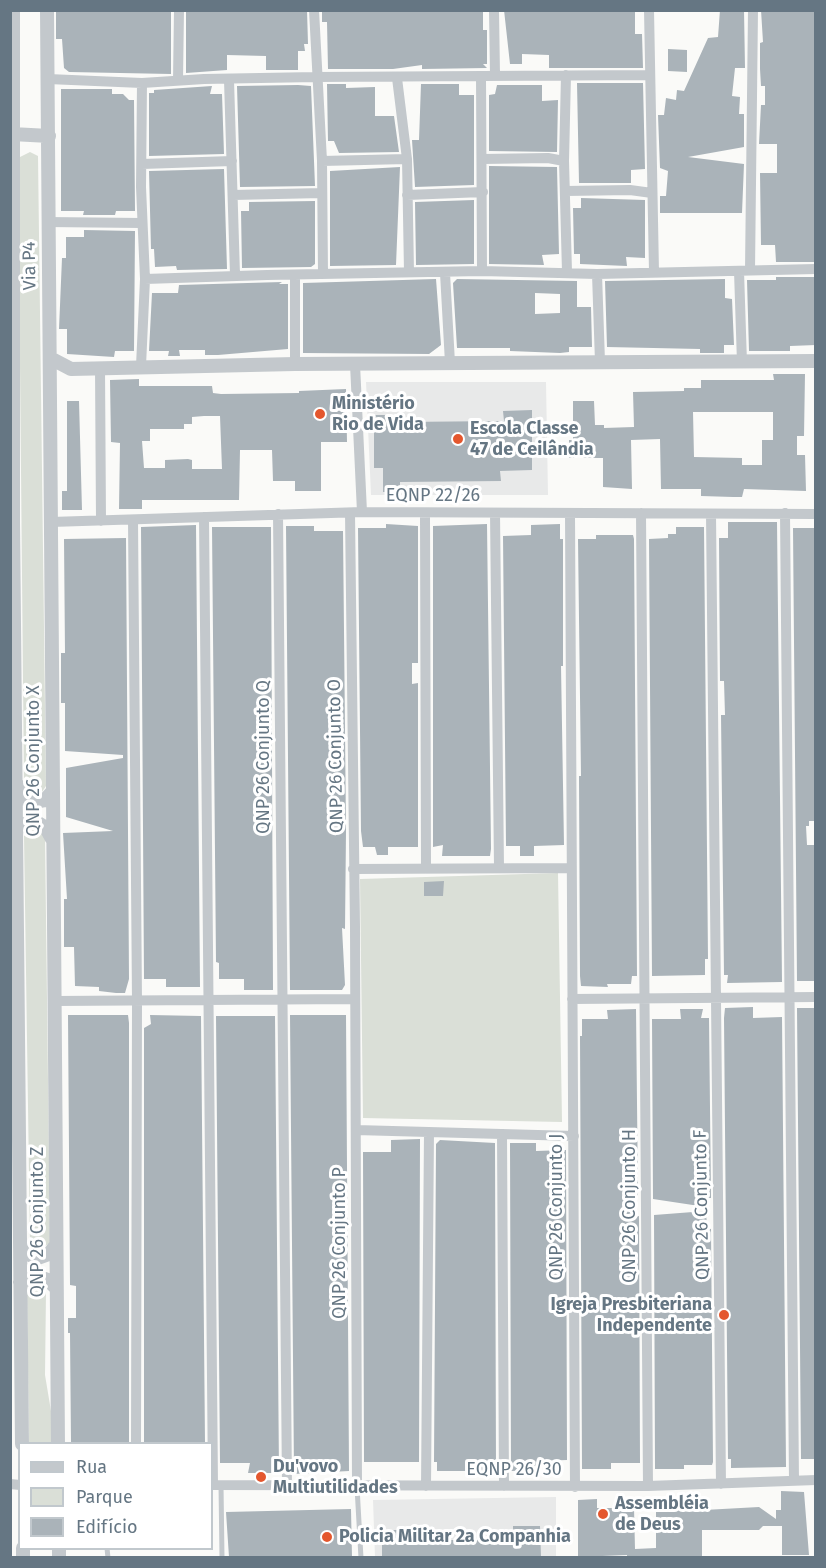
<!DOCTYPE html>
<meta charset="utf-8">
<style>
body{margin:0}
#map{position:relative;width:826px;height:1568px;overflow:hidden;background:#fafaf8;font-family:"Fira Sans",sans-serif}
canvas{display:block}
.frame{position:absolute;inset:0;border:12px solid #657683;pointer-events:none}
.legend{position:absolute;left:18px;top:1442px;width:195px;height:108px;box-sizing:border-box;background:#fff;border:2px solid #c1c8cd;margin:0;padding:8px 10px;list-style:none;font-size:18px;color:#657683}
.legend li{display:flex;align-items:center;gap:12px;height:30px}
.legend b{width:30px;border:2px solid #c1c8cd}
</style>
<div id="map">
<canvas width="826" height="1568"></canvas>
<div class="frame"></div>
<ul class="legend">
<li><b style="height:8px;background:#c3c8cc"></b>Rua</li>
<li><b style="height:16px;background:#dadfd7"></b>Parque</li>
<li><b style="height:16px;background:#aab3b9"></b>Edifício</li>
</ul>
</div>
<script>
const context = document.querySelector('canvas').getContext('2d');
context.lineJoin = 'round';
function paint(path, color) { context.fillStyle = color; context.fill(path, 'evenodd'); }
const poly = rows => new Path2D(rows.map(r => 'M' + r).join(''));
function strokePath(path, color, width, dash) { context.strokeStyle = color; context.lineWidth = width; context.lineCap = dash ? 'butt' : 'round'; context.setLineDash(dash || []); context.stroke(path); }
function write(font, color, halo, rows, align = 'center') {
  context.font = font + ' "Fira Sans",sans-serif'; context.lineWidth = 6; context.setLineDash([]); context.textBaseline = 'middle'; context.strokeStyle = halo; context.fillStyle = color; for (const [text, x, y, turn = 0] of rows) {
    context.save(); context.translate(x, y); context.rotate((+turn || 0) * Math.PI / 180); context.textAlign = isNaN(turn) ? turn : align; if (halo) context.strokeText(text, 0, 0); context.fillText(text, 0, 0); context.restore();
  }
}
paint(poly([
 [366,382,546,382,548,495,371,495],
 [556,1497,556,1557,375,1557,373,1500]
]), '#e8e9e9');
paint(poly([
 [30,152,38,156,46,786,42,792,35,794,28,792,24,783,18,158],
 [33,830,40,831,45,836,50,1243,41,1249,34,1247,30,1241,24,836],
 [558,873,562,1122,363,1118,360,879],
 [35,1286,42,1287,46,1292,45,1375,52,1417,52,1443,29,1443,27,1292]
]), '#dadfd7');
paint(poly([
 [56,10,171,10,171,74,69,72,64,68,62,39,56,39],
 [186,10,307,10,308,44,304,44,305,51,298,51,298,70,266,70,266,56,227,55,227,70,186,73],
 [322,10,483,10,483,30,487,30,487,64,483,64,487,68,422,69,422,65,393,69,328,69,327,22,322,22],
 [504,10,635,12,635,34,642,34,643,68,549,68,549,55,522,54,522,64,510,64],
 [720,10,744,10,745,68,735,68,732,96,740,97,739,114,744,114,744,147,688,157,744,164,742,213,660,213,660,196,666,196,668,171,660,168,658,115,664,115,666,98,676,100,677,90,684,91,708,38,718,37],
 [761,10,816,10,816,262,776,262,775,245,761,245,760,173,777,173,777,144,759,144,761,105,765,105,765,86,761,86,760,69,760,43,763,42],
 [668,49,687,50,687,72,668,71],
 [577,83,643,83,645,169,631,170,631,183,579,183],
 [327,84,346,84,346,88,375,87,375,116,394,116,399,152,339,153,334,141,328,141],
 [421,84,459,84,459,95,474,95,474,185,415,187,412,140,419,140],
 [298,85,311,86,315,186,240,187,237,86],
 [497,85,542,85,542,101,558,100,557,152,489,151,489,95,495,94],
 [212,86,210,94,222,94,224,154,149,156,149,93,154,93,154,90],
 [61,89,112,89,112,94,123,94,129,100,134,100,135,211,116,211,115,215,83,215,84,211,61,211],
 [489,166,557,167,559,254,542,255,544,265,489,264],
 [400,167,396,265,330,266,330,171],
 [224,169,227,269,177,270,176,266,155,267,154,249,151,249,149,171],
 [581,198,645,200,645,258,626,257,627,266,580,264,580,254,574,254,573,208,581,208],
 [474,200,474,264,416,265,415,202],
 [315,201,315,264,311,267,242,268,241,211,249,211,249,202],
 [84,230,135,231,134,351,115,351,114,357,67,354,67,329,59,329,62,258,66,258,66,237,84,237],
 [776,277,816,277,816,345,790,346,790,351,749,351,747,280,776,280],
 [436,279,441,345,429,354,303,353,303,283],
 [457,279,577,281,577,307,591,307,592,347,569,347,569,352,560,353,510,351,510,348,457,348,453,283],
 [535,293,560,294,560,313,535,314],
 [725,279,725,298,732,299,734,345,724,345,724,353,700,353,700,349,607,347,605,281],
 [282,282,279,284,288,284,288,349,218,355,205,355,205,350,179,350,180,356,168,356,169,351,149,351,152,293,178,293,179,285],
 [773,374,805,374,804,436,797,436,797,455,805,455,806,491,744,489,742,497,733,497,701,496,701,489,661,489,660,439,631,440,632,489,603,487,603,458,569,458,569,440,573,440,573,401,594,401,595,425,604,425,604,428,634,427,633,392,684,391,684,388,701,388,701,380,774,380],
 [693,412,773,412,773,440,762,440,762,465,742,465,742,458,694,457],
 [139,379,139,386,212,386,213,393,221,394,299,393,299,391,346,389,347,442,321,442,321,491,295,491,295,481,273,481,272,450,240,450,239,500,142,500,142,509,119,509,120,443,111,442,110,380],
 [204,416,220,416,222,469,192,469,192,460,188,459,165,460,165,468,144,468,142,441,150,441,150,429,184,429,184,424,192,424,192,417],
 [67,401,79,401,82,510,62,510,62,491,67,491],
 [532,410,532,470,500,471,501,481,400,482,400,492,383,492,383,468,374,468,374,415,401,415,401,422,504,421,503,411],
 [728,522,777,522,782,982,727,983,728,975,724,975,721,715,725,715,724,681,720,681,719,538,728,538],
 [386,524,418,526,418,663,412,663,412,684,418,683,418,847,388,847,388,855,377,855,375,847,363,847,361,831,358,528,386,528],
 [487,524,491,849,490,856,442,856,443,845,433,847,433,526],
 [560,524,560,539,563,539,563,666,561,666,564,845,534,846,534,856,520,856,520,846,506,846,503,536,531,535,531,525],
 [196,525,200,987,166,987,166,979,144,979,141,527],
 [286,526,314,526,314,531,343,531,346,831,345,929,342,928,345,985,342,990,290,990],
 [212,527,271,527,273,990,244,990,244,979,219,979,219,963,216,962],
 [676,527,704,527,708,959,705,959,705,975,652,976,649,539,668,538,668,534,676,534],
 [793,528,816,528,816,821,809,821,809,826,806,826,807,845,816,845,816,981,797,981],
 [596,535,633,535,634,539,637,976,632,976,631,984,607,984,608,987,581,986,580,976,579,776,581,776,578,539,596,539],
 [126,538,129,979,125,993,116,993,99,991,99,987,75,986,74,947,64,947,64,899,67,899,63,833,113,831,66,817,66,768,123,758,123,755,65,751,65,703,61,703,61,653,65,653,64,539],
 [444,881,443,896,424,896,424,882],
 [753,1007,753,1018,782,1017,786,1467,731,1468,731,1459,728,1459,724,1018,725,1008],
 [797,1008,816,1008,816,1459,801,1459],
 [636,1009,638,1197,635,1196,635,1217,639,1216,640,1463,611,1463,611,1469,582,1469,580,1036,582,1036,582,1019,608,1019,607,1010],
 [680,1009,703,1009,701,1018,709,1018,711,1198,706,1198,706,1207,653,1199,652,1019,681,1019],
 [68,1015,128,1015,129,1023,129,1443,71,1443,70,1333,68,1333,68,1318,76,1318,76,1286,70,1285],
 [150,1015,201,1016,205,1443,144,1443,144,1028,151,1024],
 [290,1015,346,1015,349,1471,294,1474],
 [216,1016,275,1016,279,1473,248,1473,250,1463,220,1463],
 [420,1139,419,1462,364,1462,363,1152,391,1152,391,1140],
 [440,1140,495,1143,496,1471,437,1471,437,1462,434,1462,436,1144],
 [510,1143,536,1143,536,1151,566,1150,567,1460,538,1461,538,1470,511,1471],
 [706,1211,707,1228,711,1229,713,1462,712,1465,684,1465,684,1469,655,1469,654,1215],
 [781,1491,804,1492,809,1555,782,1555,782,1526,763,1526,759,1530,702,1530,702,1557,627,1557,627,1555,578,1557,578,1500,597,1499,597,1508,634,1508,635,1549,656,1548,656,1506,686,1506,686,1511,759,1507,776,1519,776,1510,781,1510],
 [351,1509,352,1557,229,1557,226,1512],
 [513,1526,540,1526,541,1557,382,1557,382,1530,417,1530,417,1540,502,1540,513,1539]
]), '#aab3b9');
strokePath(poly([
 [221,1485,222,1558],
 [357,1487,361,1558],
 [107,1548,108,1558]
]), '#c3c8cc', 5);
strokePath(poly([
 [314,10,322,161,323,274],
 [494,10,495,75],
 [649,10,654,272],
 [566,75,564,161,567,272],
 [481,76,482,271],
 [397,78,407,159,409,272],
 [48,79,142,83,204,79,316,77,650,75],
 [178,80,179,10],
 [229,80,235,275],
 [483,159,548,158,564,161],
 [322,161,407,159],
 [142,164,232,161],
 [566,191,630,190,652,193],
 [233,195,322,193],
 [407,195,483,192],
 [47,222,141,223],
 [750,270,753,10],
 [739,271,742,363],
 [445,273,450,363],
 [597,274,600,362],
 [145,279,267,275,482,271,597,274,816,269],
 [295,364,295,276],
 [355,364,362,512],
 [141,366,145,279,141,187,142,83],
 [100,368,101,521],
 [350,513,355,927,357,1487],
 [495,513,499,867],
 [570,513,575,1487],
 [641,513,648,1486],
 [785,513,794,1480],
 [278,514,287,1486],
 [425,514,426,867],
 [711,514,721,1484],
 [204,517,213,1485],
 [133,520,137,1001,136,1444],
 [51,522,362,512,816,514],
 [353,869,571,868],
 [572,999,816,997],
 [55,1001,354,999],
 [356,1130,574,1136],
 [502,1134,504,1486],
 [10,1484,20,1485],
 [212,1485,648,1486,816,1480],
 [426,1486,429,1132]
]), '#c3c8cc', 10);
strokePath(poly([
 [13,10,13,522,22,1444],
 [47,10,58,1444],
 [12,134,49,136],
 [50,358,71,369,295,364,816,361],
 [17,784,23,798,34,802,45,800,53,791],
 [16,830,28,822,38,823,46,828,52,839],
 [20,1245,27,1254,38,1258,49,1254,56,1245],
 [20,1282,37,1276,48,1280,56,1288],
 [23,1548,23,1558],
 [59,1548,59,1558]
]), '#c3c8cc', 14);
for (const [x, y, r, color] of [
 [320,414,6,"#e4572e"],
 [458,439,6,"#e4572e"],
 [724,1315,6,"#e4572e"],
 [261,1477,6,"#e4572e"],
 [603,1514,6,"#e4572e"],
 [327,1537,6,"#e4572e"]
]) { const dot = new Path2D(); dot.arc(x, y, r, 0, 2 * Math.PI); context.fillStyle = color; context.fill(dot); strokePath(dot, '#fff', 2); }
write('18px', '#657683', '#fff', [
 ["Via P4",30,266,-91],
 ["EQNP 22/26",433,496],
 ["QNP 26 Conjunto O",336,756,-91],
 ["QNP 26 Conjunto Q",264,757,-90],
 ["QNP 26 Conjunto X",34,761,-90],
 ["QNP 26 Conjunto F",702,1205,-91],
 ["QNP 26 Conjunto H",630,1206,-90],
 ["QNP 26 Conjunto J",557,1207,-90],
 ["QNP 26 Conjunto Z",38,1222,-90],
 ["QNP 26 Conjunto P",340,1243,-90],
 ["EQNP 26/30",514,1470]
]);
write('bold 18px', '#657683', '#fff', [
 ["Ministério",332,404],
 ["Rio de Vida",332,425],
 ["Escola Classe",470,429],
 ["47 de Ceilândia",470,450],
 ["Igreja Presbiteriana",712,1305,"right"],
 ["Independente",712,1326,"right"],
 ["Du'vovo",273,1467],
 ["Multiutilidades",273,1488],
 ["Assembléia",615,1504],
 ["de Deus",615,1525],
 ["Policia Militar 2a Companhia",339,1537]
], 'left');
</script>
